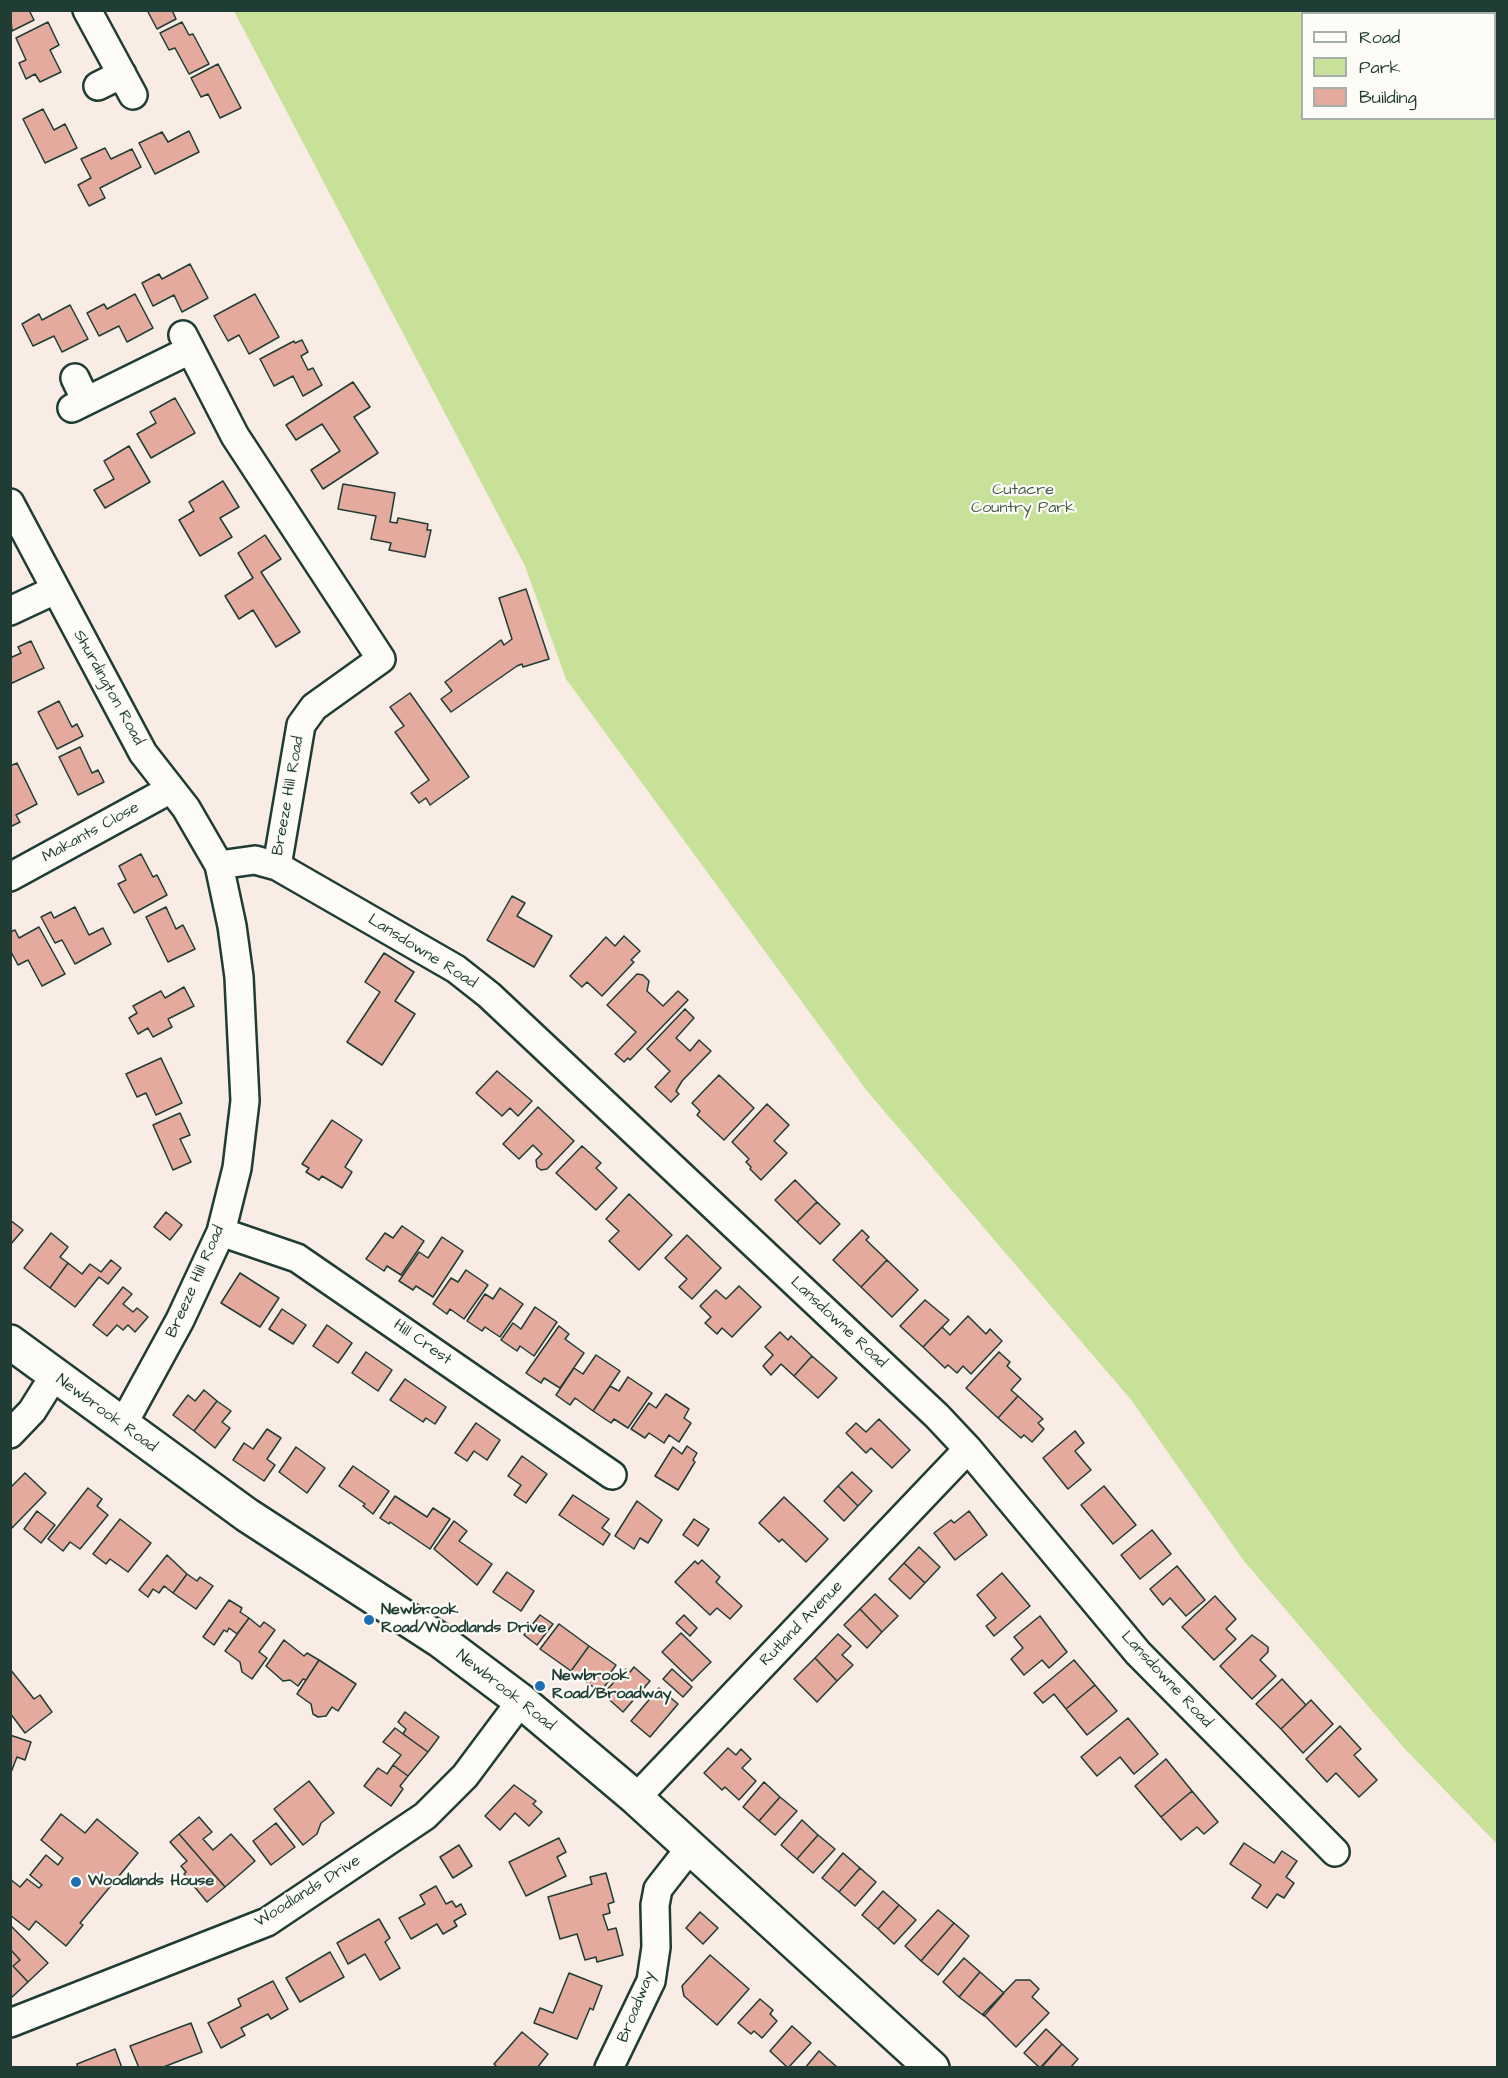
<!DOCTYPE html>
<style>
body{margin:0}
#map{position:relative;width:1508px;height:2078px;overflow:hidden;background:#f8ece5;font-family:"Architects Daughter",sans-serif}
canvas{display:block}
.frame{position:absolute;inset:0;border:12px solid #1f3d34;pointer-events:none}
.legend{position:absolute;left:1301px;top:12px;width:195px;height:108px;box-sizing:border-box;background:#fdfcf7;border:2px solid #a4b0a9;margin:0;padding:8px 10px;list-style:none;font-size:18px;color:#1f3d34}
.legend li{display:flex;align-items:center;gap:12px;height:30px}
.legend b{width:30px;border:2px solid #a4b0a9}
</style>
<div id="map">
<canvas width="1508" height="2078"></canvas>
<div class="frame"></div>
<ul class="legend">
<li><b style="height:8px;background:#fdfcf7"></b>Road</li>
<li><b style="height:16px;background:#c7e198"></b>Park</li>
<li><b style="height:16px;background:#e3aa9d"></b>Building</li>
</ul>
</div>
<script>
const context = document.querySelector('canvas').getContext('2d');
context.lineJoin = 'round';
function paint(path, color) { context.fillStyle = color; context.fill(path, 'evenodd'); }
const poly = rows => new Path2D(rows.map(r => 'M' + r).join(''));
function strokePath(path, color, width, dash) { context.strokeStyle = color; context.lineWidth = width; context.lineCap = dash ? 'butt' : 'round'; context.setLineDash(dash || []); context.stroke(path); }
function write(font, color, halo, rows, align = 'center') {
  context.font = font + ' "Architects Daughter",sans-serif'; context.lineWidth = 4.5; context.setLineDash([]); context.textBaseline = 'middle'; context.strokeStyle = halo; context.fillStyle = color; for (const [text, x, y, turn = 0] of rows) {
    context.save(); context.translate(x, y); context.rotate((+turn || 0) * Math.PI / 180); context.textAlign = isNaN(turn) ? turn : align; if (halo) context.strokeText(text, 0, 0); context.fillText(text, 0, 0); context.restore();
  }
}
paint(poly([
 [234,11,1497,11,1497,1844,1404,1748,1244,1561,1132,1401,867,1091,566,679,525,566],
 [1302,14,1494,14,1494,118,1302,118]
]), '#c7e198');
const building = poly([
 [10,10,29,10,34,20,12,31,10,10],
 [147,10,172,10,176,19,157,29,147,10],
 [48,22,59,45,50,50,61,72,40,82,35,74,26,79,19,63,26,60,16,38,48,22],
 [182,22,189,35,193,34,209,64,189,74,175,48,169,50,160,33,182,22],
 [218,64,241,108,220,118,208,94,201,97,191,78,218,64],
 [43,109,54,130,65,124,77,148,45,163,23,119,43,109],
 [189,131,199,152,155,174,139,143,162,132,168,142,189,131],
 [105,148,111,159,132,149,141,167,100,188,105,198,89,206,78,185,91,178,81,159,105,148],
 [190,264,208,298,182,312,174,295,153,306,142,283,159,274,162,279,190,264],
 [135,294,153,328,127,342,119,326,99,336,87,313,104,304,107,309,135,294],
 [255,294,279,337,249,354,239,335,228,341,214,316,255,294],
 [70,305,88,339,62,352,54,336,33,346,22,324,39,314,42,320,70,305],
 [302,340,308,352,301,356,308,370,313,368,322,385,303,396,293,376,274,386,260,359,294,341,295,343,302,340],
 [353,382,370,407,354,417,378,453,323,489,311,470,340,451,322,424,296,440,286,425,353,382],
 [175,398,195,433,151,458,137,434,156,423,150,412,175,398],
 [129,446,150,482,105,508,94,490,114,479,104,461,129,446],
 [223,481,239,507,220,518,232,537,200,556,179,520,194,511,189,502,223,481],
 [343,484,395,493,390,522,397,523,398,518,428,524,427,530,431,530,425,557,389,550,391,543,371,539,376,516,338,509,343,484],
 [265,535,281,559,261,572,300,632,276,647,253,610,239,619,225,596,253,578,238,553,265,535],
 [526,589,549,659,523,667,522,664,517,666,451,712,441,699,452,691,445,682,501,640,504,645,512,639,499,598,526,589],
 [31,641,44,668,10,684,10,658,21,653,18,647,31,641],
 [410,693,469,777,430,805,426,798,419,803,411,793,429,780,395,732,404,726,390,707,410,693],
 [59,701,72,727,77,724,83,736,57,749,38,712,59,701],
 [80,747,92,773,98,770,104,782,78,795,59,757,80,747],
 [17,763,37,804,16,815,20,822,10,827,10,766,17,763],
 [141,854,153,877,157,875,167,895,134,913,118,884,126,880,119,866,141,854],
 [512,896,525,903,517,916,552,936,534,967,487,940,512,896],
 [75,907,89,935,103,928,111,944,75,964,62,940,55,943,41,917,51,912,54,918,75,907],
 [166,907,176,929,183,925,195,949,168,962,146,917,166,907],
 [39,927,65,974,42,986,28,960,18,965,10,950,10,932,15,930,19,938,39,927],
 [624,936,640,951,631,960,634,962,602,996,587,982,582,987,570,976,606,937,615,946,624,936],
 [384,953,414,972,395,1001,415,1014,382,1065,347,1042,380,992,365,982,384,953],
 [637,974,643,975,649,981,647,991,663,1006,678,991,688,1000,630,1060,628,1058,624,1062,615,1054,636,1032,607,1005,637,974],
 [184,987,194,1006,168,1019,172,1027,153,1037,148,1028,138,1034,129,1018,137,1013,133,1006,161,991,165,998,184,987],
 [685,1009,694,1018,676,1038,690,1051,699,1040,711,1051,682,1081,676,1091,679,1094,671,1102,655,1087,670,1071,647,1049,685,1009],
 [161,1058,182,1103,156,1115,146,1093,137,1097,126,1074,161,1058],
 [497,1071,532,1101,518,1116,510,1108,502,1116,476,1093,497,1071],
 [719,1075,754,1108,724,1140,697,1115,700,1111,692,1103,719,1075],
 [767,1104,789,1125,774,1141,787,1153,761,1180,750,1169,751,1167,746,1162,749,1159,732,1142,767,1104],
 [538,1107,574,1141,547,1169,541,1170,537,1167,536,1160,542,1154,533,1145,519,1159,503,1144,538,1107],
 [180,1113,190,1135,180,1139,191,1162,173,1170,153,1125,180,1113],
 [332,1120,362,1140,345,1167,352,1172,342,1188,322,1176,319,1180,306,1172,309,1168,302,1164,332,1120],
 [582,1146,601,1163,596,1168,617,1188,596,1210,556,1173,582,1146],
 [795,1180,817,1202,797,1222,775,1200,795,1180],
 [629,1194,672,1235,639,1270,609,1241,619,1231,606,1219,629,1194],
 [817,1202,840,1224,820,1244,797,1222,817,1202],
 [166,1212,182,1225,170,1240,154,1227,166,1212],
 [10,1220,23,1230,10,1245,10,1220],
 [402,1226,424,1241,401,1275,387,1266,384,1271,366,1259,385,1233,393,1238,402,1226],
 [862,1230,869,1237,866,1240,887,1260,861,1287,833,1260,862,1230],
 [51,1233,68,1247,60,1257,68,1263,50,1288,24,1268,51,1233],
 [687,1235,721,1268,692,1299,679,1287,687,1279,665,1258,687,1235],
 [442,1237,463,1251,433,1297,416,1286,413,1290,399,1281,419,1252,428,1258,442,1237],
 [111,1260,121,1268,108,1284,99,1277,75,1307,50,1288,68,1263,82,1274,90,1264,101,1272,111,1260],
 [887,1260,918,1290,892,1317,861,1287,887,1260],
 [466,1270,488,1285,464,1319,450,1309,447,1314,433,1304,451,1278,458,1282,466,1270],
 [240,1273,279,1298,260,1327,221,1303,240,1273],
 [739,1286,761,1307,732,1337,722,1328,717,1334,705,1323,711,1317,700,1306,716,1290,726,1299,739,1286],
 [123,1287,132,1294,123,1304,133,1312,137,1308,148,1317,135,1332,128,1325,123,1330,117,1325,107,1336,93,1325,123,1287],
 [500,1288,523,1304,500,1337,485,1327,482,1331,467,1321,485,1294,493,1299,500,1288],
 [925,1300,949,1320,923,1347,900,1326,925,1300],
 [535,1307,557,1322,534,1356,520,1346,517,1351,501,1340,513,1323,521,1329,535,1307],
 [282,1309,306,1325,293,1344,269,1329,282,1309],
 [968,1316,986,1334,990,1329,1002,1341,971,1374,963,1366,957,1373,948,1365,945,1368,923,1347,942,1327,950,1335,968,1316],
 [327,1325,352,1343,338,1363,313,1346,327,1325],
 [559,1326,569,1334,565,1339,584,1353,560,1388,544,1378,541,1383,526,1373,559,1326],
 [780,1332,788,1340,791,1336,812,1356,794,1376,781,1364,771,1375,763,1366,773,1355,765,1347,780,1332],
 [366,1352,392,1370,378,1391,352,1373,366,1352],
 [999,1352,1010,1362,1007,1366,1021,1379,1011,1390,1018,1396,998,1418,966,1388,999,1352],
 [596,1355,620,1371,593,1411,575,1398,570,1405,556,1395,574,1368,583,1374,596,1355],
 [812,1356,837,1378,818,1398,794,1376,812,1356],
 [628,1377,652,1393,628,1428,614,1419,611,1423,593,1411,610,1386,619,1391,628,1377],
 [405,1379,446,1407,435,1424,426,1418,423,1422,390,1400,405,1379],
 [204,1390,217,1401,194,1431,173,1415,188,1395,195,1401,204,1390],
 [666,1394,689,1409,684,1418,691,1423,679,1442,669,1435,664,1443,649,1433,645,1438,631,1429,649,1403,656,1408,666,1394],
 [1018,1396,1043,1419,1038,1423,1044,1429,1032,1442,1024,1435,1021,1438,998,1418,1018,1396],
 [217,1401,231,1411,222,1422,230,1428,215,1448,194,1431,217,1401],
 [879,1419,910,1450,892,1468,871,1448,866,1453,846,1433,856,1423,866,1432,879,1419],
 [476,1423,500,1440,487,1460,474,1451,467,1461,455,1453,476,1423],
 [267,1429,281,1438,267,1459,275,1465,264,1481,233,1460,244,1443,253,1449,267,1429],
 [1075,1431,1084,1443,1075,1451,1091,1470,1068,1489,1043,1458,1075,1431],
 [687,1446,697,1453,693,1460,695,1462,678,1490,655,1476,673,1447,682,1454,687,1446],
 [296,1447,325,1468,307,1493,279,1472,296,1447],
 [522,1456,547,1474,526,1503,514,1495,521,1485,508,1476,522,1456],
 [353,1466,389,1491,373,1514,363,1506,365,1504,339,1486,353,1466],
 [852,1472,872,1491,858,1506,838,1486,852,1472],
 [25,1473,46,1493,10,1530,10,1488,25,1473],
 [838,1486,858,1506,844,1521,824,1501,838,1486],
 [1104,1486,1136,1525,1113,1544,1081,1505,1104,1486],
 [88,1488,102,1499,97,1506,108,1515,80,1549,70,1542,63,1551,48,1539,88,1488],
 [573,1495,609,1519,602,1528,610,1534,603,1545,559,1515,573,1495],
 [395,1496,427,1517,433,1508,450,1519,430,1549,390,1522,389,1524,380,1518,395,1496],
 [784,1497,828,1539,806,1562,782,1539,779,1542,759,1523,784,1497],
 [637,1501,662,1520,648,1543,640,1538,634,1549,615,1536,637,1501],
 [37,1511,55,1525,41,1543,24,1529,37,1511],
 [969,1511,987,1535,955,1560,934,1533,951,1520,954,1523,969,1511],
 [120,1519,151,1543,128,1572,110,1559,106,1564,93,1554,120,1519],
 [694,1519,709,1529,698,1546,683,1535,694,1519],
 [454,1521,467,1531,459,1541,492,1564,477,1585,434,1549,454,1521],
 [1152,1530,1171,1554,1140,1579,1121,1555,1152,1530],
 [919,1547,940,1567,925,1583,904,1563,919,1547],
 [167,1555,187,1574,173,1593,164,1586,159,1593,153,1589,148,1597,139,1590,167,1555],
 [702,1560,720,1577,716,1582,742,1606,730,1619,717,1608,710,1615,675,1582,695,1561,698,1564,702,1560],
 [904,1563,925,1583,910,1599,889,1579,904,1563],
 [1177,1566,1205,1600,1186,1616,1170,1598,1163,1605,1150,1589,1177,1566],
 [507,1572,534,1591,521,1611,493,1592,507,1572],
 [1002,1573,1030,1606,994,1636,986,1626,996,1618,977,1595,1002,1573],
 [187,1574,197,1581,200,1577,213,1586,196,1609,173,1593,187,1574],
 [875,1594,898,1616,882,1632,860,1609,875,1594],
 [1215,1596,1236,1619,1226,1629,1236,1639,1214,1660,1182,1627,1215,1596],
 [229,1600,242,1608,240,1612,249,1618,237,1634,229,1628,227,1632,224,1630,214,1645,203,1637,229,1600],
 [860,1609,882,1632,867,1648,844,1625,860,1609],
 [540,1615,553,1624,537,1645,524,1635,540,1615],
 [684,1615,697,1628,690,1636,676,1623,684,1615],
 [1040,1616,1067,1652,1049,1668,1042,1660,1024,1675,1011,1659,1023,1648,1014,1637,1040,1616],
 [249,1618,260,1627,264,1622,275,1630,259,1652,267,1658,252,1679,242,1672,240,1662,225,1651,249,1618],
 [559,1624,589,1646,571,1671,540,1649,559,1624],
 [681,1633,711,1662,692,1681,662,1652,681,1633],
 [838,1634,851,1646,842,1655,853,1665,837,1681,815,1658,838,1634],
 [1252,1635,1268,1647,1268,1652,1260,1660,1276,1676,1252,1699,1220,1666,1252,1635],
 [284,1640,304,1656,307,1653,319,1660,306,1680,303,1679,298,1686,290,1680,283,1681,266,1666,284,1640],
 [589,1646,616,1665,609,1675,612,1677,600,1692,571,1671,589,1646],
 [815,1658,837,1681,817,1702,794,1679,815,1658],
 [319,1660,356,1684,338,1711,332,1707,326,1716,318,1717,313,1714,311,1704,297,1694,319,1660],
 [1074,1660,1095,1685,1066,1709,1054,1694,1043,1703,1034,1693,1074,1660],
 [634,1667,650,1681,623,1712,603,1694,626,1669,630,1672,634,1667],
 [10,1669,34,1699,40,1695,52,1712,25,1733,10,1713,10,1669],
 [672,1669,692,1687,683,1697,663,1679,672,1669],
 [1282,1679,1306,1705,1281,1729,1256,1704,1282,1679],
 [1095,1685,1117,1711,1087,1735,1066,1709,1095,1685],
 [659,1688,678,1704,650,1737,631,1721,659,1688],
 [1311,1700,1333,1724,1303,1753,1281,1729,1311,1700],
 [405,1712,439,1737,428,1752,403,1734,406,1729,398,1722,405,1712],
 [1128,1718,1158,1754,1134,1774,1120,1757,1097,1776,1081,1757,1128,1718],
 [1340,1726,1361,1749,1354,1755,1377,1780,1359,1797,1336,1773,1327,1782,1306,1759,1340,1726],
 [395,1728,428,1752,408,1776,393,1765,401,1755,383,1742,395,1728],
 [10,1735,31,1742,25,1760,17,1757,10,1775,10,1735],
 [728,1748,736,1755,741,1749,751,1759,742,1768,756,1781,739,1800,725,1787,722,1790,704,1773,728,1748],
 [1166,1759,1192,1791,1161,1817,1135,1786,1166,1759],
 [393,1765,408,1776,400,1786,403,1789,391,1806,364,1786,378,1768,387,1774,393,1765],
 [309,1781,334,1813,321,1823,317,1834,303,1845,274,1809,309,1781],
 [764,1782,780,1797,759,1821,743,1807,764,1782],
 [514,1785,536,1801,533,1804,542,1812,529,1826,515,1813,500,1830,485,1816,514,1785],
 [1192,1791,1218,1822,1204,1834,1197,1827,1181,1840,1161,1817,1192,1791],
 [780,1797,797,1811,775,1835,759,1821,780,1797],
 [61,1814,85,1833,97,1819,138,1853,80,1923,83,1925,66,1946,36,1921,29,1930,10,1915,10,1879,20,1887,27,1879,39,1888,42,1885,30,1875,46,1855,58,1865,63,1858,41,1840,61,1814],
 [199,1817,212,1832,203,1839,213,1850,231,1834,255,1861,225,1887,179,1834,199,1817],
 [802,1820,818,1835,797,1859,781,1845,802,1820],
 [276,1823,295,1847,271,1865,253,1841,276,1823],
 [179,1834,225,1887,207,1902,184,1874,186,1872,181,1866,187,1861,170,1842,179,1834],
 [818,1835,835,1849,813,1873,797,1859,818,1835],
 [559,1838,566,1852,557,1857,566,1876,526,1896,509,1862,559,1838],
 [1244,1843,1274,1863,1282,1851,1297,1861,1286,1877,1294,1883,1284,1898,1277,1894,1267,1908,1252,1898,1261,1885,1230,1864,1244,1843],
 [459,1845,472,1866,453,1878,440,1857,459,1845],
 [843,1853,860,1868,839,1892,822,1878,843,1853],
 [860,1868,876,1882,855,1906,839,1892,860,1868],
 [606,1873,614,1902,608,1904,610,1913,603,1915,608,1930,616,1928,623,1955,597,1962,596,1957,585,1960,577,1934,560,1939,548,1897,592,1884,590,1877,606,1873],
 [436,1886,446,1904,452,1901,456,1907,461,1904,466,1914,454,1921,457,1926,443,1934,437,1924,411,1939,399,1918,425,1904,420,1895,436,1886],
 [883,1891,899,1905,878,1929,862,1915,883,1891],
 [899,1905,916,1920,894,1944,878,1929,899,1905],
 [938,1910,954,1923,921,1961,905,1946,938,1910],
 [700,1912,718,1928,703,1944,686,1928,700,1912],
 [379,1919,390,1938,385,1942,400,1968,380,1980,365,1954,348,1964,337,1943,379,1919],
 [954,1923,969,1936,938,1975,921,1961,954,1923],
 [10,1925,48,1963,28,1982,13,1966,20,1960,10,1949,10,1925],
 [10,1949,20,1960,13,1966,28,1982,10,1999,10,1949],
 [330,1952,344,1977,300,2002,286,1978,330,1952],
 [710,1955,749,1989,717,2025,684,1996,682,1986,710,1955],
 [964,1958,980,1972,959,1997,943,1982,964,1958],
 [980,1972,1004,1993,984,2016,959,1997,980,1972],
 [569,1973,602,1986,593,2010,590,2008,577,2039,534,2023,540,2008,553,2013,569,1973],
 [1016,1980,1030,1980,1039,1989,1032,1997,1049,2013,1016,2047,983,2014,1016,1980],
 [273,1981,288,2009,271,2019,268,2014,241,2028,245,2035,221,2048,208,2023,241,2006,238,1999,273,1981],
 [760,1999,773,2010,770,2014,777,2021,762,2038,754,2031,751,2034,738,2023,760,1999],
 [191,2023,202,2052,161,2068,139,2068,130,2046,191,2023],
 [792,2026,811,2043,788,2068,770,2051,792,2026],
 [1046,2029,1062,2044,1040,2068,1024,2053,1046,2029],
 [522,2032,548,2054,537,2068,498,2068,494,2064,522,2032],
 [1062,2044,1078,2059,1070,2068,1041,2068,1062,2044],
 [115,2049,122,2068,78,2068,77,2064,115,2049],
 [819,2051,838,2068,805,2068,819,2051]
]);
paint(building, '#e3aa9d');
strokePath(building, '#1f3d34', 1.5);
const street = poly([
 [87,10,133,95],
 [98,86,122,74],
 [75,378,86,401],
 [72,408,190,350],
 [10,503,143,753,186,808,219,865],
 [10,611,55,590],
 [277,866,456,969,489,995,937,1416,968,1449,1138,1653,1335,1852],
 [10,877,171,789],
 [221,1232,297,1258,612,1475],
 [122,1426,180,1320,221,1232,237,1168,245,1101,239,977,232,926,219,865,255,860,277,866,301,725,314,707,381,659,235,436,183,335],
 [10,1434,32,1411,54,1376],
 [636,1798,968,1449],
 [10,2023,267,1922,425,1816,465,1776,521,1701],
 [609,2068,651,1981,656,1947,655,1905,658,1889,690,1848]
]);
const highway = poly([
 [10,1342,247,1515,441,1641,521,1701,636,1798,932,2068]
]);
strokePath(street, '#1f3d34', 32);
strokePath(highway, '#1f3d34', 38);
strokePath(street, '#fdfcf7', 27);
strokePath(highway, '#fdfcf7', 33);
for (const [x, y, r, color] of [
 [369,1620,6,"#1f6fb2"],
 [540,1686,6,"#1f6fb2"],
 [76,1882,6,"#1f6fb2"]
]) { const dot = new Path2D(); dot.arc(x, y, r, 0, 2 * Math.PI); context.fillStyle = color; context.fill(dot); strokePath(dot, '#fdfcf7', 2); }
write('16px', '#415e48', '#fdfcf7', [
 ["Cutacre",1023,491],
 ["Country Park",1023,509]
]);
write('16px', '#1f3d34', '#fdfcf7', [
 ["Shurdington Road",108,688,61],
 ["Breeze Hill Road",289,796,-80],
 ["Makants Close",91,833,-29],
 ["Lansdowne Road",422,952,32],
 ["Breeze Hill Road",196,1282,-66],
 ["Lansdowne Road",838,1323,43],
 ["Hill Crest",422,1343,35],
 ["Newbrook Road",106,1414,36],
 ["Rutland Avenue",802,1624,-46],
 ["Lansdowne Road",1166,1680,47],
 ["Newbrook Road",505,1691,38],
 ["Woodlands Drive",308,1892,-32],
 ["Broadway",637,2007,-68]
]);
write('bold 16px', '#1f3d34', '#fdfcf7', [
 ["Newbrook",381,1611],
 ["Road/Woodlands Drive",381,1629],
 ["Newbrook",552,1677],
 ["Road/Broadway",552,1695],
 ["Woodlands House",88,1882]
], 'left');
</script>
